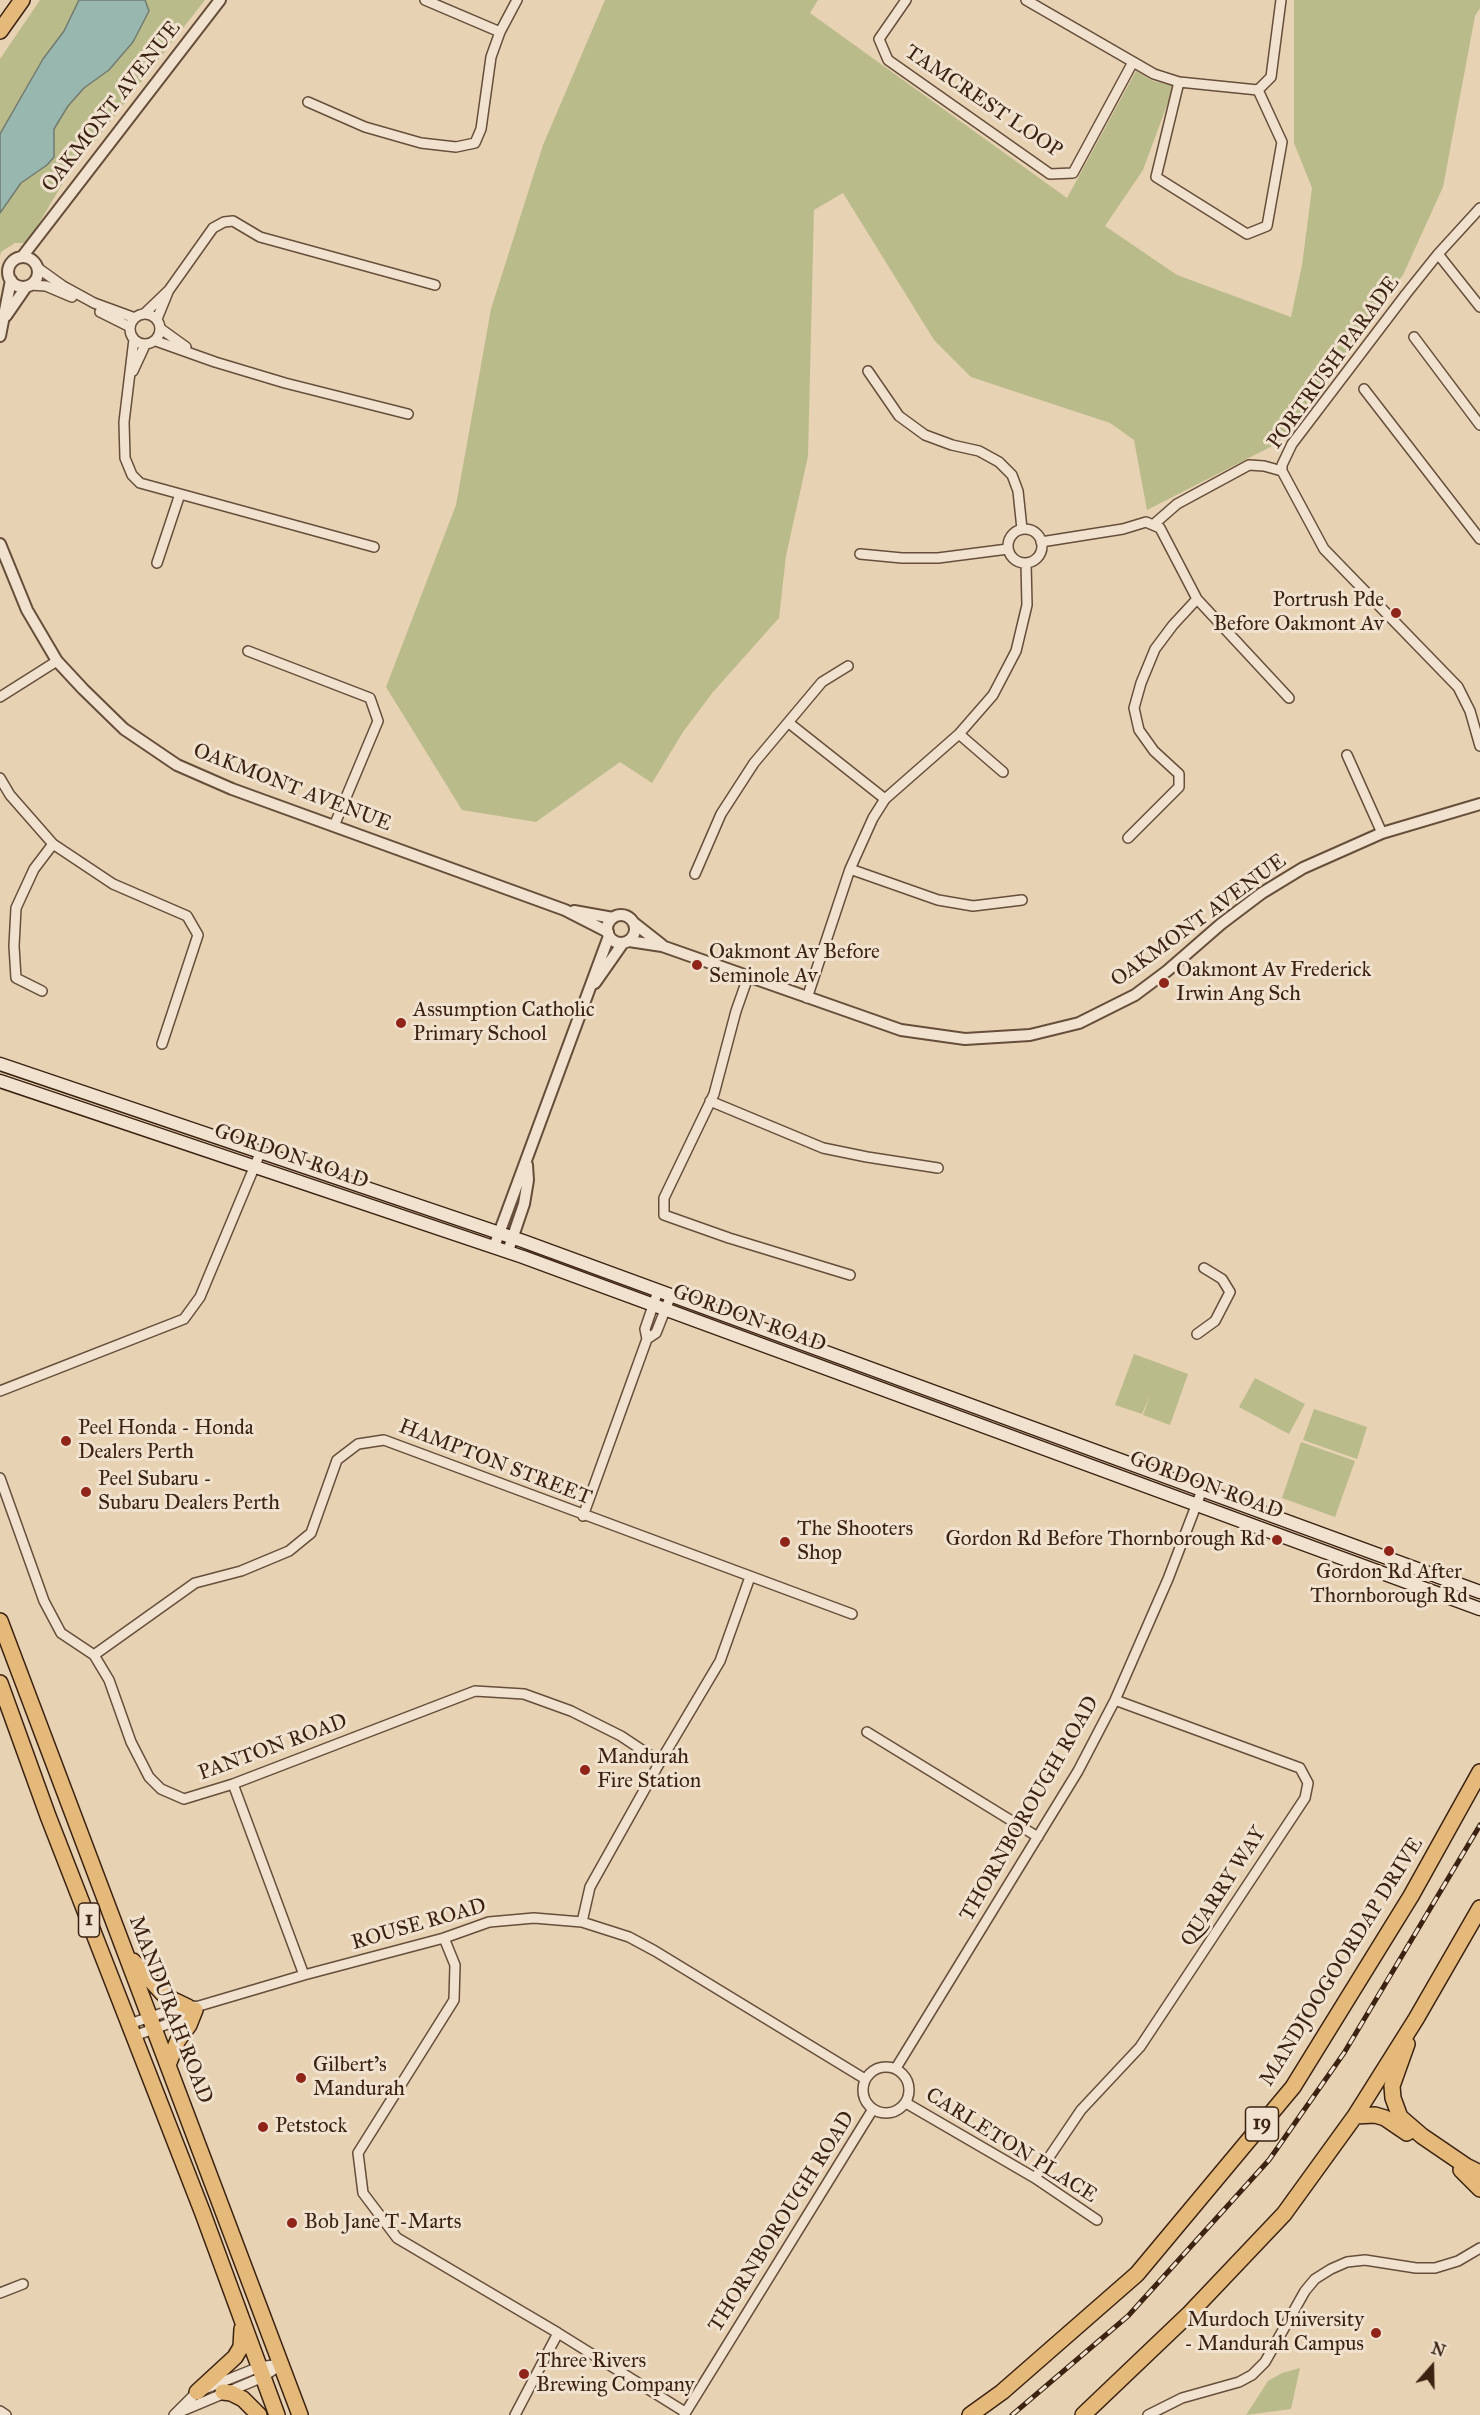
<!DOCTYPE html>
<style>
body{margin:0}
#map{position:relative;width:1480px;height:2415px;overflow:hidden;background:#e8d2b4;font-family:"IM FELL Great Primer",serif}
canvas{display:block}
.north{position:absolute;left:1402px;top:2337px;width:60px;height:60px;-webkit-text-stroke:4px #f0e2ce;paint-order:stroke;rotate:20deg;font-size:16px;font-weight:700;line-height:24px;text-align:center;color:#3b2211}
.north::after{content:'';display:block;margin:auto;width:21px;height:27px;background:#3b2211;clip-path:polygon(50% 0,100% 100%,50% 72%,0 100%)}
</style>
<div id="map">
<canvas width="1480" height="2415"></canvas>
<div class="north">N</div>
</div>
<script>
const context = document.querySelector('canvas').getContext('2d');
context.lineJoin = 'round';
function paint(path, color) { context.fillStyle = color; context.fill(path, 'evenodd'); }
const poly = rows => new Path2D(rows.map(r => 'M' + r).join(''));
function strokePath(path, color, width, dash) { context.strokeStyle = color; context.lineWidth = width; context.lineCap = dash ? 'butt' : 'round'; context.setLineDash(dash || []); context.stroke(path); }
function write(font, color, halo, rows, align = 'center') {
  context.font = font + ' "IM FELL Great Primer",serif'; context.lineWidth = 6; context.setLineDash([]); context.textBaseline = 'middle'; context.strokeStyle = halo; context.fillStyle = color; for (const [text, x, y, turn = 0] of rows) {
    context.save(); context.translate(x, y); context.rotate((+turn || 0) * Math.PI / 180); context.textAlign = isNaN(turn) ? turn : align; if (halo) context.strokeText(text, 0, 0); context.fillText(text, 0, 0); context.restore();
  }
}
paint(poly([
 [40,0,205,0,66,178,27,243,15,243,1,252,0,256,0,59],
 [605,0,818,0,810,13,1067,198,1136,71,1153,81,1174,86,1143,170,1105,226,1177,275,1291,317,1302,265,1312,188,1294,143,1294,0,1480,0,1480,8,1475,16,1443,187,1403,275,1282,441,1147,510,1134,440,1110,423,971,377,934,340,843,193,814,210,808,456,786,556,779,618,713,692,683,732,652,783,620,762,536,822,462,810,386,687,456,505,491,309,543,145],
 [1134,1354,1188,1374,1170,1425,1143,1415,1150,1395,1142,1414,1115,1405],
 [1255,1378,1305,1404,1289,1434,1239,1407],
 [1314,1409,1367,1427,1357,1459,1303,1440],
 [1301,1442,1355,1461,1335,1517,1282,1498],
 [1300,2368,1291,2409,1246,2415,1268,2381,1282,2373]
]), '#babb8a');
const water = poly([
 [79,0,145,0,149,11,133,42,109,70,84,88,68,106,54,129,54,157,47,165,21,183,0,213,0,134,43,59,64,31,79,0]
]);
paint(water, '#97b7af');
strokePath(water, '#727b70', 1.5);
const minor = poly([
 [425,0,500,32],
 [906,0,879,39,888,60,1050,174,1073,173,1133,62],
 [1026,0,1154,74,1179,82,1258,90,1271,77,1281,0],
 [1179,82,1156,177,1247,234,1267,226,1282,142,1258,90],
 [308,102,365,127,421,143,456,147,475,143,481,129,491,57,500,32,517,0],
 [1480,208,1438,254,1406,294,1292,444,1282,465,1282,471,1324,549,1458,687,1470,711,1480,746],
 [1438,254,1480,307],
 [38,268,63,286,94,303,135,318],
 [30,285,46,286,72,297],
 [100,312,130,327],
 '130 329a15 15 0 1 1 30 0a15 15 0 1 1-30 0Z',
 [144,314,169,290,213,228,224,222,233,221,260,237,435,285],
 [157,319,168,292],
 [161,329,186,347],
 [1414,337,1480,425],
 [134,339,124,422,125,458,132,475,140,483,374,547],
 [156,341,215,362,285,383,408,414],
 [133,371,145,345],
 [868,371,899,416,925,435,952,445,979,451,999,462,1012,475,1018,491,1022,529],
 [1364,389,1480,539],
 [1153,525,1177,504,1249,465,1264,466,1282,471],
 '1008 546a17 17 0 1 1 34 0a17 17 0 1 1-34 0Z',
 [1041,542,1123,529,1146,522,1160,528,1197,599,1289,698],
 [860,554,902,558,938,558,1008,549],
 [157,563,180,494],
 [248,651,370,698,378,721,334,826],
 [0,697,57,661],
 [789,723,885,799],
 [959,734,1003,772],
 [1347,755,1382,833],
 [0,778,10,795,53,844,113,884,187,916,198,935,162,1044],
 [1128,838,1179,787,1179,774,1154,751,1139,730,1134,708,1141,683,1155,649,1173,625,1197,599],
 [850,869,938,900,973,906,1022,900],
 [695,874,721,814,754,763,822,682,848,666],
 [748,977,736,1011,714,1094,664,1198,664,1215,729,1238,850,1275],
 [42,991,16,978,14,946,16,908,34,869,53,844],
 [807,998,850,869,873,818,885,799,959,734,993,695,1016,651,1027,605,1026,563],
 [710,1101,823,1148,867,1157,938,1168],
 [1197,1334,1215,1321,1230,1292,1222,1279,1204,1268],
 [647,1339,656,1333,671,1295],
 [0,1391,184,1319,200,1297,261,1151],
 [0,1478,44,1601,61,1633,94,1655,109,1680,131,1742,149,1777,161,1789,184,1799,233,1784,475,1691,524,1694,571,1711,621,1736,660,1762],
 [583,1516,647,1339,645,1329,658,1291],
 [94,1655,195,1583,241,1571,289,1551,311,1533,337,1460,358,1444,384,1440,852,1614],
 [867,1732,1038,1837],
 [233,1784,304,1975],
 [582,1922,590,1887,660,1762,720,1661,750,1577],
 [444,1938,455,1965,454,2000,358,2153,363,2193,397,2238,558,2333,685,2412],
 [129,2024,181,2007,199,2006,304,1975,444,1938,489,1922,534,1918,582,1922,629,1937,655,1951,865,2079],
 [134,2036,187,2017,193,2012],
 '863 2090a23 23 0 1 1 46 0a23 23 0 1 1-46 0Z',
 [896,2068,1078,1771,1115,1700,1168,1579,1202,1490],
 [906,2103,1035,2178,1097,2220],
 [1035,2178,1081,2110,1140,2047,1305,1798,1308,1783,1300,1768,1115,1700],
 [0,2293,23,2284],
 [0,2411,6,2415],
 [182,2411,263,2377,280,2365],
 [174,2415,197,2392,259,2367,281,2364],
 [515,2415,558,2333],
 [684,2415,873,2109],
 [1148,2415,1182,2398,1239,2382,1252,2375,1265,2362,1305,2291,1315,2279,1331,2269,1347,2262,1365,2260,1416,2268,1435,2268,1458,2261,1480,2248]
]);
const tertiary = poly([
 [22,257,220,0],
 '8 272a15 15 0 1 1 30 0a15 15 0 1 1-30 0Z',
 [6,316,26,287],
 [0,336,11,280],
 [0,544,27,610,57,661,83,689,124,729,177,765,232,789,565,910,608,932],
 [574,911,613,918],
 '607 929a14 14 0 1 1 28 0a14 14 0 1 1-28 0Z',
 [634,923,662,945],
 [629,941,662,946,901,1030,965,1039,1030,1035,1079,1023,1135,995,1167,971,1221,924,1262,893,1303,868,1382,833,1480,804],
 [595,983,623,943],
 [494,1247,609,936],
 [508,1251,524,1204,528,1180,527,1165]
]);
const secondary = poly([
 [0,1064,523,1241,1480,1592],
 [0,1081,523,1257,1480,1609]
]);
const trunk = poly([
 [0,31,22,0],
 [0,1621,300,2415],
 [0,1683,48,1816,202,2211,277,2415],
 [133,1961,165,1996,188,2007],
 [1407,2044,1392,2086,1393,2098,1400,2117,1422,2136,1466,2166,1480,2173],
 [168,2065,178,2040,189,2025,195,2010],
 [1355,2116,1375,2115,1385,2118,1407,2133],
 [1461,2170,1480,2189],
 [197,2392,235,2357,241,2347,242,2329],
 [223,2392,231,2393,243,2399,259,2415],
 [970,2415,1002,2392,1137,2274,1293,2087,1411,1896,1480,1772],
 [1083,2415,1190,2313,1284,2214,1355,2116,1416,2019,1480,1908]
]);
strokePath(minor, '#664e3a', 12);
strokePath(tertiary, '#664e3a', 14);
strokePath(secondary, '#3b2211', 15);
strokePath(trunk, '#3b2211', 18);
strokePath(minor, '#f0e2ce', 9);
strokePath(tertiary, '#f0e2ce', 10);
strokePath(secondary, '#f0e2ce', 12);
strokePath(trunk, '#e4b97a', 15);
const rail = poly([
 [1012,2415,1128,2316,1269,2160,1344,2053,1480,1825]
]);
strokePath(rail, '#3b2211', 5);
strokePath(rail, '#f0e2ce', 3, [9]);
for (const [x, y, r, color] of [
 [1396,613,6,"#8f2418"],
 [697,965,6,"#8f2418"],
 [1164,983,6,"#8f2418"],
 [401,1023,6,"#8f2418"],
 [66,1441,6,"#8f2418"],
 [86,1492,6,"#8f2418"],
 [1277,1540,6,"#8f2418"],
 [785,1542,6,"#8f2418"],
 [1389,1551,6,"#8f2418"],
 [585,1770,6,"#8f2418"],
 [301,2078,6,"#8f2418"],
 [263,2127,6,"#8f2418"],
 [292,2223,6,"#8f2418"],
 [1376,2333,6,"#8f2418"],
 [524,2374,6,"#8f2418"]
]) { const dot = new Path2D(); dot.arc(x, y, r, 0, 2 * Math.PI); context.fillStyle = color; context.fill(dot); strokePath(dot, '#f0e2ce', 2); }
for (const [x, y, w] of [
 [89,1920,21],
 [1262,2124,33]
]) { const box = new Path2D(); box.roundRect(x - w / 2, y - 17, w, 34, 4.5); context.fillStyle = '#f0e2ce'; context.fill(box); strokePath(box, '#3b2211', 1.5); }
write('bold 20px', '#3b2211', null, [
 ["1",89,1920],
 ["19",1262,2124]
]);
write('21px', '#3b2211', '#f0e2ce', [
 ["TAMCREST LOOP",983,102,34],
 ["OAKMONT AVENUE",112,107,-52],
 ["PORTRUSH PARADE",1334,363,-54],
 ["OAKMONT AVENUE",292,788,21],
 ["OAKMONT AVENUE",1199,921,-36],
 ["GORDON ROAD",291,1157,19],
 ["GORDON ROAD",749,1319,20],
 ["HAMPTON STREET",495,1463,21],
 ["GORDON ROAD",1206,1486,20],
 ["PANTON ROAD",273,1748,-20],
 ["THORNBOROUGH ROAD",1030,1809,-60],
 ["QUARRY WAY",1224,1887,-57],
 ["ROUSE ROAD",419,1925,-16],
 ["MANDJOOGOORDAP DRIVE",1342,1962,-58],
 ["MANDURAH ROAD",170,2010,69],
 ["CARLETON PLACE",1011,2146,32],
 ["THORNBOROUGH ROAD",782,2222,-58]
]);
write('21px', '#3b2211', '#f0e2ce', [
 ["Portrush Pde",1384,601,"right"],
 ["Before Oakmont Av",1384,625,"right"],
 ["Oakmont Av Before",709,953],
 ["Seminole Av",709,977],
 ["Oakmont Av Frederick",1176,971],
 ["Irwin Ang Sch",1176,995],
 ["Assumption Catholic",413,1011],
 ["Primary School",413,1035],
 ["Peel Honda - Honda",78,1429],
 ["Dealers Perth",78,1453],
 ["Peel Subaru -",98,1480],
 ["Subaru Dealers Perth",98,1504],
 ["The Shooters",797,1530],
 ["Shop",797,1554],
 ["Gordon Rd Before Thornborough Rd",1265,1540,"right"],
 ["Gordon Rd After",1389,1573,"center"],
 ["Thornborough Rd",1389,1597,"center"],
 ["Mandurah",597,1758],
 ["Fire Station",597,1782],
 ["Gilbert's",313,2066],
 ["Mandurah",313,2090],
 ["Petstock",275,2127],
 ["Bob Jane T-Marts",304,2223],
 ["Murdoch University",1364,2321,"right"],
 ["- Mandurah Campus",1364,2345,"right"],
 ["Three Rivers",536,2362],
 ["Brewing Company",536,2386]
], 'left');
</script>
